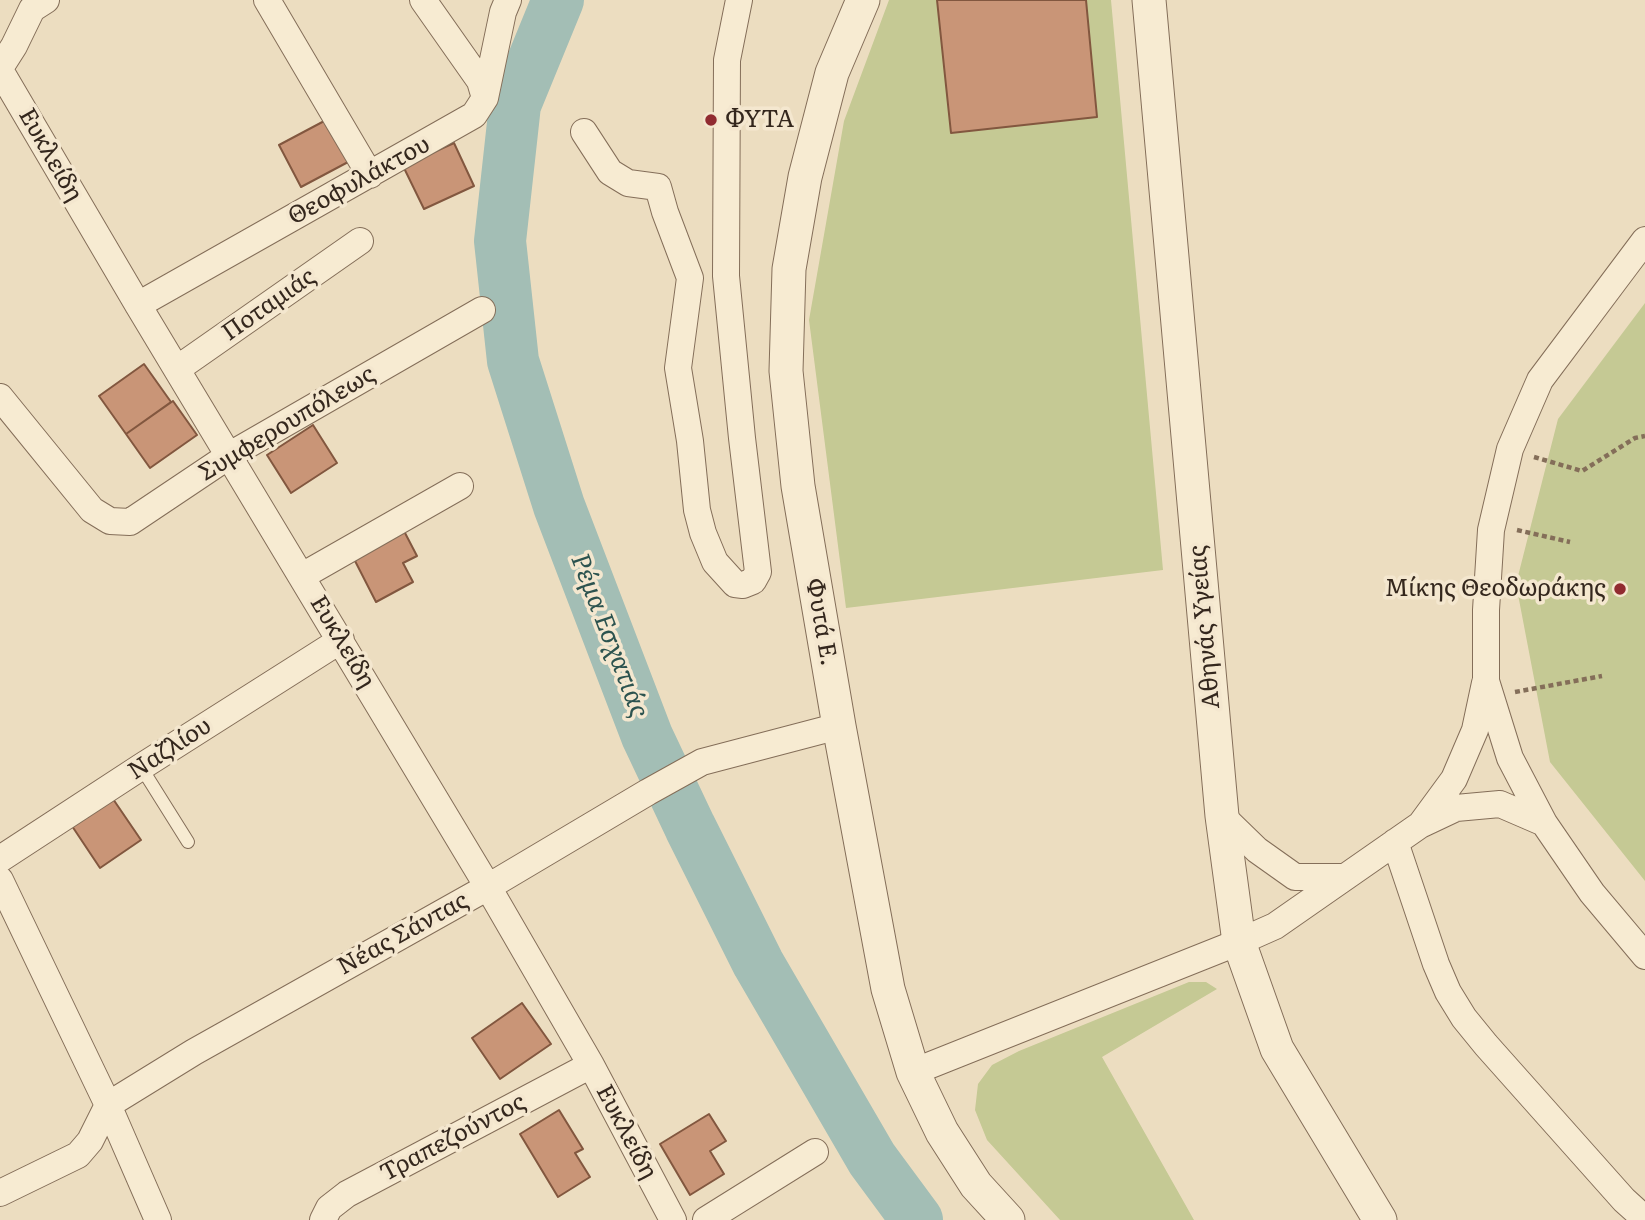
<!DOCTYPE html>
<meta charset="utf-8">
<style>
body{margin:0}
canvas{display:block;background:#ecddc0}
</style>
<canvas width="1645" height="1220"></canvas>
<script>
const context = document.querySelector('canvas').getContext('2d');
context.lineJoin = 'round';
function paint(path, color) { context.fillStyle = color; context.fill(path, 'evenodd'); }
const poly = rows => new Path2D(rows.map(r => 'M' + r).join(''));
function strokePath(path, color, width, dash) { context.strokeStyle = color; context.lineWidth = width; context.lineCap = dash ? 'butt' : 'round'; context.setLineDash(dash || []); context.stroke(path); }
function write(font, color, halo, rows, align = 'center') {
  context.font = font + ' Literata,serif'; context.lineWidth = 7; context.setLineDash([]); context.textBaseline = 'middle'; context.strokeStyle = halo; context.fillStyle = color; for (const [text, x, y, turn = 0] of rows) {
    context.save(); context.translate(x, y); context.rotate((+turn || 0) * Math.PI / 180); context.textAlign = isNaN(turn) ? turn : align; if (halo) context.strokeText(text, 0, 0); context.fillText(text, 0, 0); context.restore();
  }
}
paint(poly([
 [889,0,1111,0,1163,570,846,608,809,320,844,121],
 [1645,303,1645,881,1550,762,1516,584,1558,419],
 [1189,982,1206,982,1217,989,1102,1057,1194,1220,1060,1220,987,1140,975,1110,978,1084,992,1065,1019,1051]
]), '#c5c994');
strokePath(poly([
 [558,0,515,105,500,241,513,361,559,506,647,736,690,827,758,963,872,1159,917,1220]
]), '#a3beb5', 52);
const building = poly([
 [937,0,1086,0,1097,117,951,133,937,0],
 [328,119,350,161,301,187,279,145,328,119],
 [454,143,474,186,424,209,403,166,454,143],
 [144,364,171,402,126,434,99,396,144,364],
 [173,401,197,435,150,468,126,434,173,401],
 [313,425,337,463,291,493,267,455,313,425],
 [404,531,417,556,403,563,413,582,376,602,353,557,404,531],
 [111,796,141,840,100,868,70,823,111,796],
 [522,1003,551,1044,500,1079,472,1038,522,1003],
 [559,1110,583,1149,575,1153,590,1177,558,1197,520,1134,559,1110],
 [709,1114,726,1141,710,1151,724,1174,690,1195,660,1144,709,1114]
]);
paint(building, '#c99577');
strokePath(building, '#82573f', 2);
const service = poly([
 [141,767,188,842]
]);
const minor = poly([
 [267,0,370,175],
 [423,0,480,81,485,98],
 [0,68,14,46,32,9,46,0],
 [0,70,138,305,488,887,591,1065,673,1220],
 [584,132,610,172,628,183,658,187,665,212,690,278,678,368,690,441,697,510,703,533,715,562,735,584,743,585,753,581,758,572,742,438,726,276,727,60,739,0],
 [1645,240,1540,380,1510,449,1491,530,1486,610,1486,681,1510,758,1544,823,1592,893,1645,956],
 [138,305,474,115,485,98,503,12,508,0],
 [177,369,360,241],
 [0,397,92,510,110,521,130,522,230,455,482,310],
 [302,576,460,486],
 [1222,816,1257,850,1295,877,1345,877],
 [1421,824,1454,779,1475,730,1485,683],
 [1395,842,1436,964,1448,992,1464,1018,1486,1045,1624,1200,1645,1219],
 [0,859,141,767,341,640],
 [0,880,108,1105,158,1220],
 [913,1072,1239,942,1275,926,1420,825,1456,808,1500,804,1544,823],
 [0,1193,78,1155,90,1141,108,1105,194,1052,488,887,648,792,702,762,839,726],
 [323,1220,329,1208,347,1194,591,1065],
 [706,1220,815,1152]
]);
const tertiary = poly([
 [863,0,832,73,805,177,789,269,786,371,798,486,839,726,888,989,913,1072,942,1132,976,1185,1008,1220],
 [1149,0,1222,816,1239,942,1277,1049,1380,1220]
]);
strokePath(service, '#846e59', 14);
strokePath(minor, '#846e59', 28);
strokePath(tertiary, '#846e59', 35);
strokePath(poly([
 [1534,457,1582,471,1635,438,1645,436],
 [1517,530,1570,542],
 [1515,692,1602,676]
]), '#846e59', 4.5, [5, 3.5]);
strokePath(service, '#f7ebd2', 12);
strokePath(minor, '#f7ebd2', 26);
strokePath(tertiary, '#f7ebd2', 33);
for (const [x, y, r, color] of [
 [711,120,7,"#912b30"],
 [1620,589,7,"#912b30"]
]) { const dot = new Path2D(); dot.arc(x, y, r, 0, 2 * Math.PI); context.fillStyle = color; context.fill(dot); strokePath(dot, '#f4e7cf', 2.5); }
write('24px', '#34271d', '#f4e7cf', [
 ["ΦΥΤΑ",725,120],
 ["Μίκης Θεοδωράκης",1606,589,"right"]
], 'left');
write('24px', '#34271d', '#f4e7cf', [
 ["Ευκλείδη",50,155,60],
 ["Θεοφυλάκτου",359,181,-29],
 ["Ποταμιάς",269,305,-35],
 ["Συμφερουπόλεως",287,424,-31],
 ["Φυτά Ε.",821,622,80],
 ["Αθηνάς Υγείας",1205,627,-95],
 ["Ευκλείδη",342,642,59],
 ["Ναζλίου",170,749,-33],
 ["Νέας Σάντας",403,934,-29],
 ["Ευκλείδη",626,1132,62],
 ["Τραπεζούντος",453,1138,-28]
]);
write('italic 26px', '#2c534f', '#f4e7cf', [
 ["Ρέμα Εσχατιάς",609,636,69]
]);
</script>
